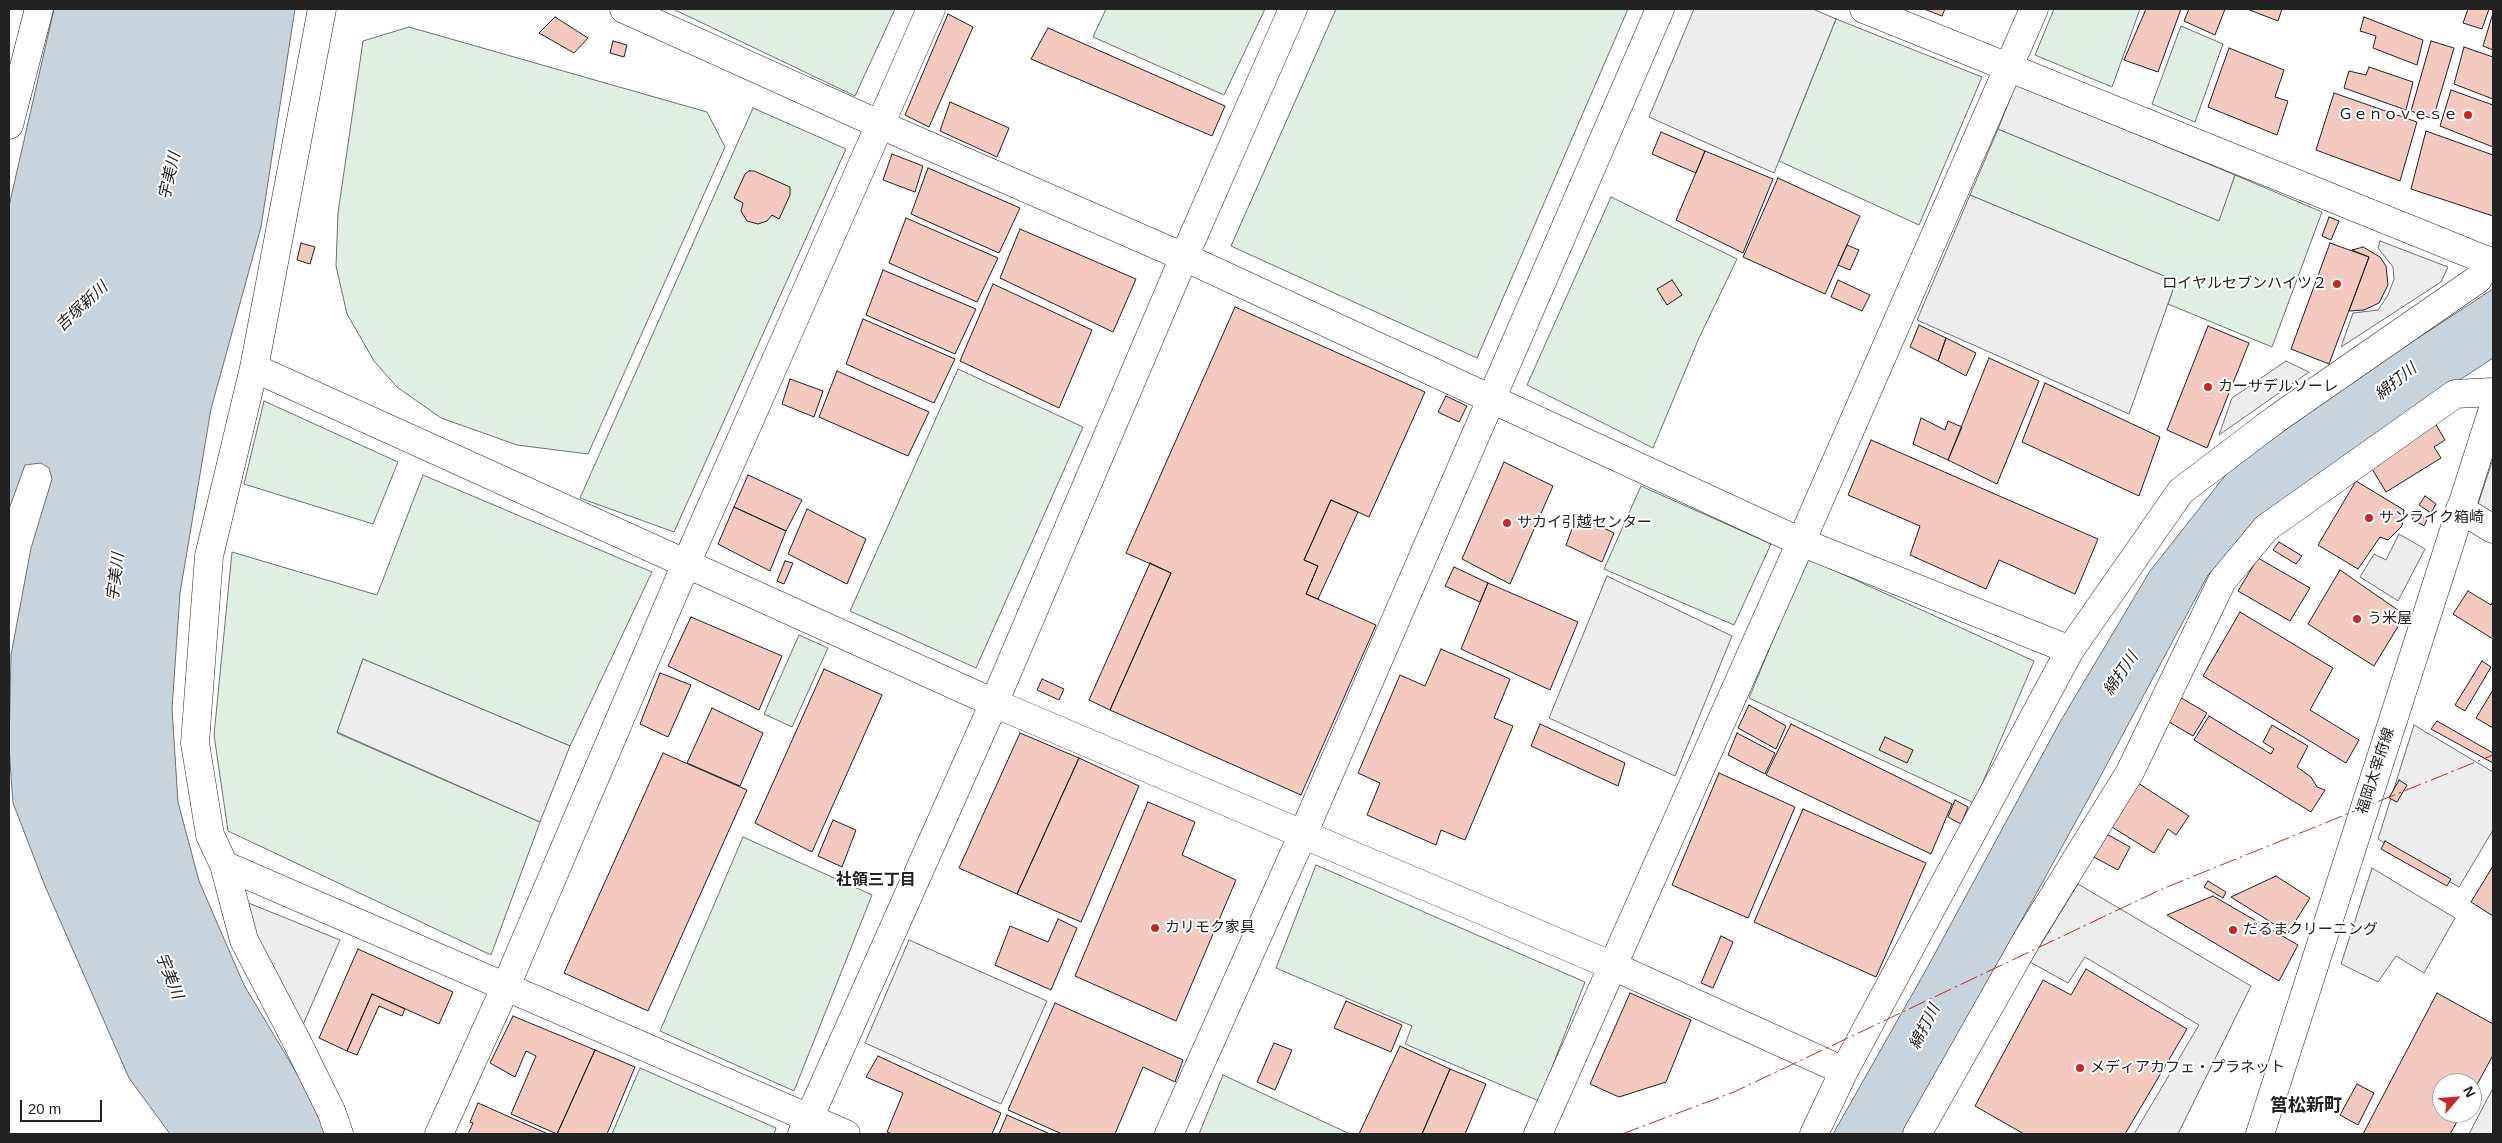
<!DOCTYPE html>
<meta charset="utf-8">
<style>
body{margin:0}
#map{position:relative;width:2502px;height:1143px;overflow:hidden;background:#fff;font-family:Helvetica,sans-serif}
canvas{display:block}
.frame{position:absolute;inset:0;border:10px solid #222;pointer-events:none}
.north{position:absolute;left:2432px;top:1073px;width:50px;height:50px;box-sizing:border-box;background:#fff;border:1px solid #a7a7a7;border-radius:50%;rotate:63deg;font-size:14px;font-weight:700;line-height:20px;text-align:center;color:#222}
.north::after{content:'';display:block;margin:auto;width:18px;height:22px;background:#c62828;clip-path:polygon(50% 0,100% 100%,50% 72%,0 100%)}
.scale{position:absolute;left:20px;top:1100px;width:82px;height:22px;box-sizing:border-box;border:2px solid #222;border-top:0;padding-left:6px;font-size:15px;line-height:18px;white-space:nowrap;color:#222;-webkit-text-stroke:4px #fff;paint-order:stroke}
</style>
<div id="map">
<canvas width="2502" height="1143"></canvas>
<div class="frame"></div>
<div class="north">N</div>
<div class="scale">20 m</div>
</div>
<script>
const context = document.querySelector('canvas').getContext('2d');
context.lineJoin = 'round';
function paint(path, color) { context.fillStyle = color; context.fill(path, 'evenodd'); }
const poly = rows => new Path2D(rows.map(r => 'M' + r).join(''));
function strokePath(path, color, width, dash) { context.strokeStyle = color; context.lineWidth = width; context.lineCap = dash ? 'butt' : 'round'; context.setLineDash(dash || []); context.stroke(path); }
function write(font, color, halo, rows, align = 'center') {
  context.font = font + ' Helvetica,"Noto Sans JP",sans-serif'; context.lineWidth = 4; context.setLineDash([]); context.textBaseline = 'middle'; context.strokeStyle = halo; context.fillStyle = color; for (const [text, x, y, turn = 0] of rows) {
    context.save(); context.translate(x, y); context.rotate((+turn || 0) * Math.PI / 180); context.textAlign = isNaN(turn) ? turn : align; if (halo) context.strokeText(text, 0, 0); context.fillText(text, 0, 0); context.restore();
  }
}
const green = poly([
 [673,9,895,9,855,96,673,9],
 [1106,9,1265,9,1224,95,1093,37,1106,9],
 [1336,9,1628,9,1477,358,1231,246,1336,9],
 [2054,9,2140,9,2112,87,2035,55,2054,9],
 [1836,19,1982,77,1919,225,1779,161,1836,19],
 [2181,26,2223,44,2195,122,2152,104,2181,26],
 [409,27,707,112,725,147,588,454,517,445,441,418,397,387,374,361,347,314,336,266,338,213,363,41,409,27],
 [753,108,846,149,674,532,580,498,753,108],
 [1998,129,2218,220,2235,175,2322,212,2272,347,2168,304,2176,281,1970,195,1998,129],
 [1611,197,1737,259,1699,338,1653,448,1527,385,1611,197],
 [958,369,1083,427,976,668,850,611,958,369],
 [264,401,398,462,373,524,244,484,264,401],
 [423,475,652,572,570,746,363,659,337,733,540,822,491,955,228,831,214,735,232,552,377,595,423,475],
 [1641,486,1771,544,1734,625,1604,569,1641,486],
 [1807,558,2034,661,1974,803,1749,698,1807,558],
 [799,635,828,648,792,727,764,714,799,635],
 [743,837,872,895,794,1091,660,1031,743,837],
 [1316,865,1585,982,1539,1101,1405,1044,1412,1026,1276,968,1316,865],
 [640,1068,776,1128,774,1134,612,1134,640,1068],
 [1223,1075,1350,1134,1199,1134,1223,1075]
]);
paint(green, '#e0efe3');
strokePath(green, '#6f6f6f', 1);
const parking = poly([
 [1694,9,1813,9,1836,19,1774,173,1649,117,1694,9],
 [2016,84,2235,175,2219,221,1998,129,2016,84],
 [1970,195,2176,281,2129,414,1917,320,1970,195],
 [2380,241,2448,267,2441,282,2341,347,2353,313,2378,310,2388,295,2394,279,2393,267,2378,248,2380,241],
 [2286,361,2309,372,2219,435,2232,398,2286,361],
 [2493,459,2493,519,2476,510,2493,459],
 [2399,534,2425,549,2398,601,2360,577,2374,554,2386,560,2399,534],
 [1607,576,1732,636,1675,776,1549,718,1607,576],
 [363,659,570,746,540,822,337,732,363,659],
 [2414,725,2493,772,2493,830,2459,887,2378,839,2414,725],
 [2372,868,2455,918,2424,973,2396,956,2378,982,2341,964,2372,868],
 [2078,884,2251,986,2178,1134,2134,1134,2199,1025,2085,957,2068,983,2030,962,2078,884],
 [246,902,340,940,302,1027,261,953,246,902],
 [909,940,1047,1001,1001,1104,865,1043,909,940],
 [2493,1088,2493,1134,2469,1134,2493,1088]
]);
paint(parking, '#ededed');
strokePath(parking, '#6f6f6f', 1);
const water = poly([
 [54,9,295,9,261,227,211,409,180,593,172,709,178,802,199,881,244,985,314,1102,327,1134,170,1134,129,1078,45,886,13,803,9,748,11,655,31,548,52,479,49,468,41,463,25,465,9,509,9,206,54,9],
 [2493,289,2493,358,2373,437,2260,519,2208,575,2091,794,1904,1134,1833,1134,1926,970,2060,722,2150,571,2228,472,2346,385,2493,289]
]);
paint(water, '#c7d3dd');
strokePath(water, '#6f6f6f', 1);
const building = poly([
 [1924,9,1945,9,1942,16,1924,9],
 [2146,9,2181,9,2158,72,2124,60,2146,9],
 [2189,9,2225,9,2215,35,2184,21,2189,9],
 [2247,9,2282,9,2278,21,2247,9],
 [2468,9,2489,9,2482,29,2463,23,2468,9],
 [2493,13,2493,50,2483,46,2493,13],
 [948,14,973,27,929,127,905,115,948,14],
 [555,17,588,38,574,53,539,33,555,17],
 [2364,17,2423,40,2417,65,2373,48,2376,36,2360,31,2364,17],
 [1048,28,1225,106,1212,136,1031,59,1048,28],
 [613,41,627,45,624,57,610,53,613,41],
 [2431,41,2454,48,2433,119,2411,111,2431,41],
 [2464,47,2493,57,2493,99,2454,84,2464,47],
 [2229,48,2284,70,2275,97,2288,101,2277,135,2208,107,2229,48],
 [2369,67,2413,82,2406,110,2344,88,2349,71,2366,75,2369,67],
 [2451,90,2493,105,2493,147,2440,126,2451,90],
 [2334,93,2417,122,2400,181,2316,150,2334,93],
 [950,102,1009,128,997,157,940,131,950,102],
 [2426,131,2493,155,2493,216,2411,189,2426,131],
 [1661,132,1705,151,1696,173,1652,154,1661,132],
 [1705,151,1773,179,1743,253,1676,220,1705,151],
 [892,154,923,166,915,192,883,180,892,154],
 [928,168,1020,208,999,253,911,214,928,168],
 [749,171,754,171,790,187,790,195,779,219,772,215,767,221,758,224,747,221,741,211,743,203,734,198,745,174,749,171],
 [1778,178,1860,216,1825,294,1743,257,1778,178],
 [2329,217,2339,221,2331,240,2322,236,2329,217],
 [906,218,998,258,977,302,889,263,906,218],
 [1020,229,1136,279,1113,332,1000,278,1020,229],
 [301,243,315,247,310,264,297,260,301,243],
 [2330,243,2369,257,2329,364,2291,349,2330,243],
 [1847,245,1859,250,1850,270,1838,265,1847,245],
 [2363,247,2380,257,2386,266,2388,285,2379,303,2364,310,2349,311,2369,257,2352,250,2363,247],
 [883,270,976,309,955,354,866,315,883,270],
 [1672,280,1682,295,1667,305,1657,289,1672,280],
 [1838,280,1870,295,1862,311,1831,297,1838,280],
 [993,284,1092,330,1059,408,960,361,993,284],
 [1235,307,1425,392,1369,517,1331,500,1304,560,1318,566,1306,594,1376,625,1301,795,1110,710,1171,573,1126,553,1235,307],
 [863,319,955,359,934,403,846,364,863,319],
 [1919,325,1946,338,1938,361,1910,347,1919,325],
 [2208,326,2249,343,2207,448,2167,430,2208,326],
 [1946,338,1976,353,1966,376,1938,361,1946,338],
 [1989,358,2039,381,1997,484,1948,460,1989,358],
 [837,371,929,412,908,456,819,417,837,371],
 [790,379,823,391,814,417,782,404,790,379],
 [2045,383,2160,437,2139,496,2022,442,2045,383],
 [1446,396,1467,406,1459,422,1438,412,1446,396],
 [1921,418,1945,430,1948,421,1962,427,1948,460,1913,444,1921,418],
 [2435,423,2445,440,2434,447,2441,458,2386,492,2369,464,2435,423],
 [1871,440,2098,539,2075,594,1999,560,1986,589,1910,555,1920,526,1848,495,1871,440],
 [1504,462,1553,486,1510,584,1462,559,1504,462],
 [748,475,802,500,786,531,734,507,748,475],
 [2356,481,2404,510,2402,526,2388,540,2380,537,2358,569,2318,545,2356,481],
 [2425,496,2436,504,2431,513,2419,505,2425,496],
 [1331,500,1358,512,1318,599,1306,594,1318,566,1304,560,1331,500],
 [734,507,786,531,770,571,718,544,734,507],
 [807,509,866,539,847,584,788,554,807,509],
 [2416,513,2427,520,2424,526,2412,519,2416,513],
 [1577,515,1614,533,1602,562,1566,545,1577,515],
 [2279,542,2302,556,2296,564,2273,550,2279,542],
 [2258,558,2310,588,2290,621,2238,591,2258,558],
 [785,561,793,563,784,584,777,581,785,561],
 [1150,563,1171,573,1110,710,1089,700,1150,563],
 [1454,567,1488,583,1480,602,1445,586,1454,567],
 [2340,570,2405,615,2374,666,2308,624,2340,570],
 [1488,583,1578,622,1550,690,1461,649,1488,583],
 [2468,591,2491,605,2493,601,2493,639,2453,614,2468,591],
 [2240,612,2333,668,2310,710,2359,740,2346,763,2203,676,2240,612],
 [691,617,782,656,759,710,668,666,691,617],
 [1441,649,1510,679,1494,718,1513,726,1465,840,1441,830,1436,845,1367,815,1380,783,1358,773,1400,675,1425,686,1441,649],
 [2482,661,2491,667,2465,711,2455,705,2482,661],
 [824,669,882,695,812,852,755,823,824,669],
 [660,673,691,685,668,737,640,724,660,673],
 [1042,679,1064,689,1059,700,1037,690,1042,679],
 [2493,690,2493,728,2476,718,2493,690],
 [2178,696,2207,713,2193,736,2164,719,2178,696],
 [1749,705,1786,726,1776,749,1738,728,1749,705],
 [712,708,763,733,740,786,687,763,712,708],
 [2209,716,2271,754,2274,749,2263,742,2272,725,2308,746,2297,767,2311,777,2317,787,2325,790,2311,812,2194,740,2209,716],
 [2437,721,2493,753,2493,763,2431,729,2437,721],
 [1540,724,1625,763,1618,786,1531,746,1540,724],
 [1791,724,1952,804,1931,854,1766,775,1791,724],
 [1020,733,1079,758,1017,894,959,868,1020,733],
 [1737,733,1775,753,1765,774,1728,755,1737,733],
 [1885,737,1913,750,1907,763,1879,750,1885,737],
 [663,753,747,790,648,1011,564,973,663,753],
 [1079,758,1139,786,1081,922,1017,894,1079,758],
 [1719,773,1795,807,1748,918,1672,885,1719,773],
 [2399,780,2407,785,2397,802,2389,798,2399,780],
 [2135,781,2189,816,2176,835,2168,829,2154,853,2107,824,2135,781],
 [1955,800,1968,807,1961,824,1948,817,1955,800],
 [1148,802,1195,822,1182,855,1236,880,1176,1021,1075,976,1148,802],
 [1803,809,1926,863,1876,977,1754,922,1803,809],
 [833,820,856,830,842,867,818,856,833,820],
 [2103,832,2130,847,2118,870,2090,855,2103,832],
 [2385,841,2451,879,2447,886,2381,849,2385,841],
 [2493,866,2493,916,2471,902,2493,866],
 [2276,876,2310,898,2288,933,2231,897,2276,876],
 [2208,881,2226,892,2223,898,2204,887,2208,881],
 [2213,896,2298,945,2279,981,2167,915,2213,896],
 [1058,919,1077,928,1051,990,995,965,1010,926,1048,942,1058,919],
 [1721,936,1733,942,1713,988,1701,983,1721,936],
 [358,949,453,992,439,1024,372,994,347,1051,319,1038,358,949],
 [2086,969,2187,1029,2125,1134,2024,1134,1975,1106,2043,980,2071,995,2086,969],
 [1630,993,1691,1020,1666,1082,1619,1097,1590,1084,1630,993],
 [2437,993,2493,1024,2493,1055,2472,1094,2472,1083,2442,1083,2442,1113,2462,1113,2450,1134,2363,1134,2437,993],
 [372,994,405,1009,402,1016,379,1006,357,1055,347,1051,372,994],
 [1346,1001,1402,1025,1391,1052,1334,1028,1346,1001],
 [1055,1003,1183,1060,1175,1082,1143,1067,1115,1134,1062,1134,1008,1110,1055,1003],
 [513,1016,595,1050,557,1134,511,1114,536,1056,526,1051,515,1077,490,1063,513,1016],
 [1274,1043,1292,1050,1275,1090,1257,1082,1274,1043],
 [1400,1046,1450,1069,1422,1134,1359,1134,1400,1046],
 [595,1050,635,1067,607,1134,557,1134,595,1050],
 [878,1056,1001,1113,992,1134,892,1134,887,1132,903,1093,866,1077,878,1056],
 [1450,1069,1486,1084,1465,1134,1422,1134,1450,1069],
 [2357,1084,2374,1093,2358,1125,2340,1115,2357,1084],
 [478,1103,548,1134,468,1134,473,1123,470,1122,478,1103],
 [1007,1115,1050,1134,999,1134,1007,1115]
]);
paint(building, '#f3c9c0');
strokePath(building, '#222', 1);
const minor = poly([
 [322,9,254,368,209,556,195,743,210,835,224,865,244,940,297,1042,332,1113,339,1134],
 [624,9,881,125,1184,257,1801,542,2070,650],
 [1864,9,2493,263],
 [9,125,39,9],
 [254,368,994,703,1613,966,1844,1071],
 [2460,509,2493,529],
 [224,865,846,1134],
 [439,1134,506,986,686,564,931,9],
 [802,1134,994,703,1184,257,1293,9],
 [1169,1134,1303,834,1660,9],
 [1538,1134,1801,542,2034,9],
 [1814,1134,1844,1071,2070,650,2181,491,2276,419,2478,279,2488,260],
 [1917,1134,2029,936,2130,772,2222,581,2266,528,2455,394,2493,392]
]);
const major = poly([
 [2260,1134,2493,409]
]);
strokePath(minor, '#222', 29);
strokePath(major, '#222', 29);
strokePath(minor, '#fff', 28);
strokePath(major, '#fff', 28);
strokePath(poly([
 [1622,1134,1734,1092,2162,889,2493,755]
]), '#c62828', 1, [18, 4, 2.5, 4]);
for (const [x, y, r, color] of [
 [2468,115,5,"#c62828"],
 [2337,284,5,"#c62828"],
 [2208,387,5,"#c62828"],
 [2369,518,5,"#c62828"],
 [1507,523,5,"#c62828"],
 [2357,619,5,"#c62828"],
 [1155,928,5,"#c62828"],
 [2233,930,5,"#c62828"],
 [2080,1068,5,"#c62828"]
]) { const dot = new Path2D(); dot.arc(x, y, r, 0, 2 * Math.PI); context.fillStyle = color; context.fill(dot); strokePath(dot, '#fff', 2); }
write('15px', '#222', '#fff', [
 ["Ｇｅｎｏｖｅｓｅ",2458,115,"right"],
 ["ロイヤルセブンハイツ２",2327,284,"right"],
 ["カーサデルソーレ",2218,387],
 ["サンライク箱崎",2379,518],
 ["サカイ引越センター",1517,523],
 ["う米屋",2367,619],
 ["カリモク家具",1165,928],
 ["だるまクリーニング",2243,930],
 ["メディアカフェ・プラネット",2090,1068]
], 'left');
write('15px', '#222', '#fff', [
 ["福岡太宰府線",2376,771,-72]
]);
write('italic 16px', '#222', '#fff', [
 ["宇美川",170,176,-77],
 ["吉塚新川",82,307,-43],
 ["綿打川",2396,382,-39],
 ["宇美川",116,577,-83],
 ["綿打川",2121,674,-56],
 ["宇美川",169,976,68],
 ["綿打川",1925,1027,-63]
]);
write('bold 16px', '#222', '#fff', [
 ["社領三丁目",876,881]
]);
write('bold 18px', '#222', '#fff', [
 ["筥松新町",2306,1106]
]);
</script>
